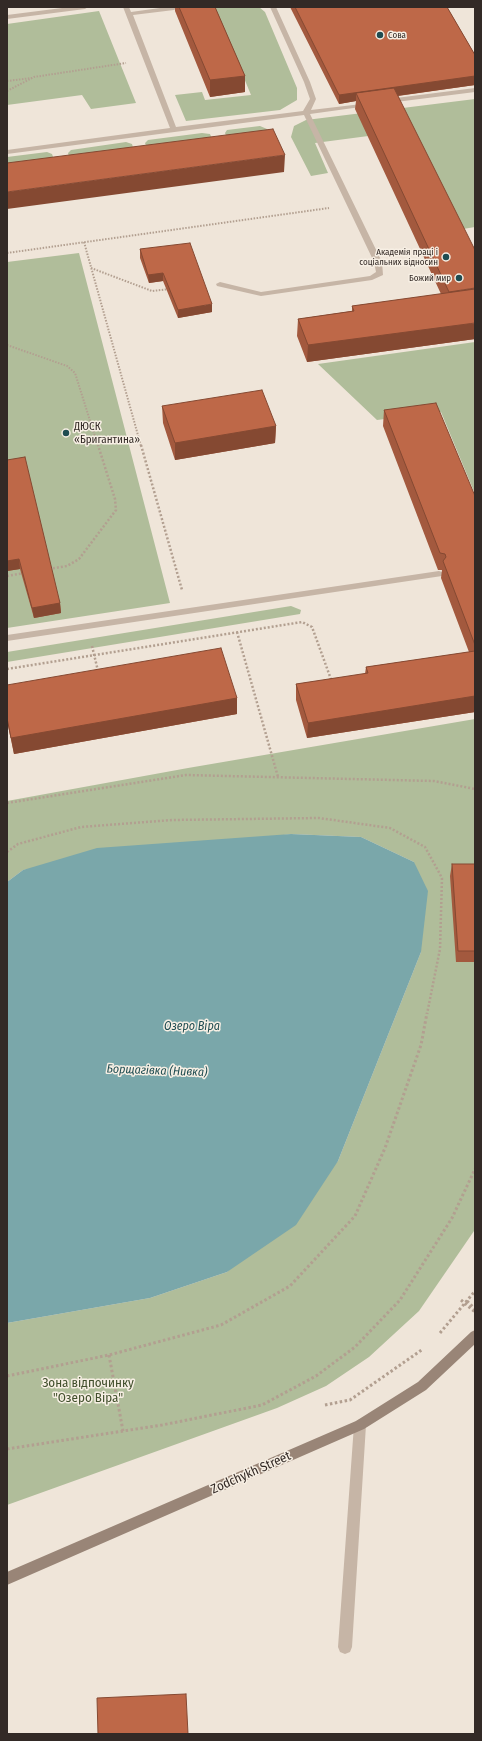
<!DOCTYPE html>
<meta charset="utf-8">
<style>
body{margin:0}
#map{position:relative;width:482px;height:1741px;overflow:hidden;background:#efe5d9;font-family:"Fira Sans Condensed",sans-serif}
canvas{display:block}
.frame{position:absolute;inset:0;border:8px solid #332a26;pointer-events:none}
</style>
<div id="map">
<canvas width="482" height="1741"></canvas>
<div class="frame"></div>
</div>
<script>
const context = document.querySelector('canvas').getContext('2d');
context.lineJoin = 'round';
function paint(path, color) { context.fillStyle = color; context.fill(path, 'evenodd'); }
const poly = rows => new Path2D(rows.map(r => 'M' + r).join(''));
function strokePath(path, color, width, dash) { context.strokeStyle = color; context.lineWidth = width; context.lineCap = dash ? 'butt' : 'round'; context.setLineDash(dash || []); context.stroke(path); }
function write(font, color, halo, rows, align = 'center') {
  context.font = font + ' "Fira Sans Condensed",sans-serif'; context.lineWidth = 3; context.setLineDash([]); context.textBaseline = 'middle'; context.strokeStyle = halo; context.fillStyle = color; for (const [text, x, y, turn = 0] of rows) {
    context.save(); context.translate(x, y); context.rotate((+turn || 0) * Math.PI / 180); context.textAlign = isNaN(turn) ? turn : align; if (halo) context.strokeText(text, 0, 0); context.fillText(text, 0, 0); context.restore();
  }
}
paint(poly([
 [226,7,259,7,265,12,297,88,297,100,280,110,186,121,175,95,202,92,205,100,251,95,215,8],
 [99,11,136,103,91,109,82,95,7,105,7,24],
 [475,99,475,227,463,229,414,130,315,143,328,173,311,176,291,137,294,126,306,120],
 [260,126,267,129,271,143,231,149,225,133,227,130],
 [202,133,210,134,217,150,151,159,145,143,148,140],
 [126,142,132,144,137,161,72,169,68,153,71,150],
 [47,152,52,154,58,171,7,178,7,157],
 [79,253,170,603,7,628,7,262],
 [475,342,475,494,441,412,377,420,318,364],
 [291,606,301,610,300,614,7,662,7,652],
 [475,719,474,1231,419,1311,369,1357,326,1386,277,1408,7,1505,7,1323,150,1298,227,1272,338,1161,421,952,414,862,361,837,291,834,23,870,7,882,7,801,188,768]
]), '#b0bd9a');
paint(poly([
 [291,834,361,837,414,862,428,891,421,952,338,1161,296,1225,227,1272,150,1298,7,1323,7,882,23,870,97,848]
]), '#7aa7aa');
strokePath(poly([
 [7,81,32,78],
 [7,91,34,77,126,63],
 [84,242,141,446],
 [7,253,329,208],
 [91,268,152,291,170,289],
 [7,345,67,366,75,373,98,446]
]), '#b29f90', 2, [1.5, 1.5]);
strokePath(poly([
 [141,445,182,590],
 [49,569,67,566,79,559,116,510,115,499,98,445],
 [7,576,24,573],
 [237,632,278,777],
 [92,646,98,671],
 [7,669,302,622,312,627,332,682],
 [7,803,186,775,434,781,475,789],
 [7,852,18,844,81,827,172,820,319,818,390,828,425,847,442,878,440,949,427,1014]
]), '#b29f90', 2.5, [2, 2]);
strokePath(poly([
 [461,1300,475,1312],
 [467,1301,475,1309],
 [440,1333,475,1291],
 [109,1355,123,1431],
 [7,1376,109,1355,221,1325,290,1286,355,1216,385,1148,421,1045,427,1013],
 [325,1405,350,1400,423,1349],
 [7,1449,162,1425,262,1405,316,1376,355,1347,400,1300,452,1218,475,1169]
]), '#b29f90', 3, [2.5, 2.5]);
paint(poly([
 [70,7,88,7,85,9,7,19,7,15,70,7],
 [123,7,129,7,131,12,167,7,177,8,174,10,133,15,176,127,303,111,310,99,304,82,270,7,276,7,310,82,316,99,311,110,370,103,371,104,368,106,310,114,382,262,383,275,372,280,261,296,217,286,216,284,220,282,261,292,370,276,376,272,374,262,304,115,7,154,7,150,170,128,123,7],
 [475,88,475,92,388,103,385,101,388,99,475,88],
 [439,571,442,572,443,574,442,576,7,641,7,635,439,571],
 [360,1419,364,1421,366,1425,352,1647,350,1652,345,1654,340,1652,338,1647,354,1425,356,1421,360,1419]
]), '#c6b5a6');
paint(poly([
 [475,1330,475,1344,426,1390,364,1429,7,1585,7,1572,356,1421,418,1382,471,1332,475,1330]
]), '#998577');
paint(poly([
 [175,7,215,7,245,76,245,92,210,97,175,11],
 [290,7,447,7,475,55,475,85,398,96,475,339,307,362,297,336,298,319,352,311,352,306,441,294,355,109,356,101,339,104],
 [140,249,212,312,178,318,163,281,149,283,140,258],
 [162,406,276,426,275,443,175,460,163,423],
 [384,410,475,496,475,712,307,738,296,700,296,684,365,674,366,667,469,652,441,578,442,570,438,570,383,426],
 [7,460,60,603,61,613,34,618,20,569,7,571],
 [7,685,237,698,237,714,14,754,7,721],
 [452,864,475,864,475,962,456,962,450,876]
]), '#a3593e');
paint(poly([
 [245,76,245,92,210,97,210,80],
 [475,76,475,85,360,101,356,93,356,101,339,104,339,95],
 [285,155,284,172,7,209,7,192],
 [163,273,163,281,149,283,148,275],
 [475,288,475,304,447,308,449,292],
 [212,304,212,312,178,318,178,310],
 [475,323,475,339,307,362,308,345],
 [276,426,275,443,175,460,175,443],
 [19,559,20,569,7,571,7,561],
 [60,603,61,613,34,618,32,608],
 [475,696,475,712,307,738,308,723],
 [237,698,237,714,14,754,11,738]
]), '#854932');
const building = poly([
 [179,7,215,7,245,76,210,80,179,7],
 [295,7,447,7,475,55,475,76,339,95,295,7],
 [394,88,475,250,475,288,449,292,356,93,394,88],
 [273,129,285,155,7,192,7,163,273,129],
 [190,243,212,304,178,310,163,273,148,275,140,249,190,243],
 [475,289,475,323,308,345,298,319,354,311,352,306,475,289],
 [262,390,276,426,175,443,162,406,262,390],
 [436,403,475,496,475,645,443,561,446,557,445,554,440,553,384,410,436,403],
 [25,457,60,603,32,608,19,559,7,561,7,460,25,457],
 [221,648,237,698,11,738,7,718,7,685,221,648],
 [475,651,475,696,308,723,296,684,368,673,366,667,475,651],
 [452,864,475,864,475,951,458,951,452,864],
 [186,1694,188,1734,98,1734,97,1698,186,1694]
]);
paint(building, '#be6848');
strokePath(building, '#854932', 1);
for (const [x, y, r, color] of [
 [380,35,4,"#1f4c51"],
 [446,257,4,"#1f4c51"],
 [459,278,4,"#1f4c51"],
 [66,433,4,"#1f4c51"]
]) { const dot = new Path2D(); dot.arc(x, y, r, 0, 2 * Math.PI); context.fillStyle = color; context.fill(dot); strokePath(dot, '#f7efe4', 1.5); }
write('9px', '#332a26', '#f7efe4', [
 ["Сова",388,35,"left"],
 ["Академія праці і",438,252],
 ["соціальних відносин",438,262],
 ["Божий мир",451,278]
], 'right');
write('11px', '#332a26', '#f7efe4', [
 ["ДЮСК",74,427],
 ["«Бригантина»",74,440]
], 'left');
write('italic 12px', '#1f4c51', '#f7efe4', [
 ["Озеро Віра",192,1027],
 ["Борщагівка (Нивка)",157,1071,2]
]);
write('13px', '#414f2c', '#f7efe4', [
 ["Зона відпочинку",88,1383],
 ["\"Озеро Віра\"",88,1398]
]);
write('13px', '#332a26', '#f7efe4', [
 ["Zodchykh Street",251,1473,-24]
]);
</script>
